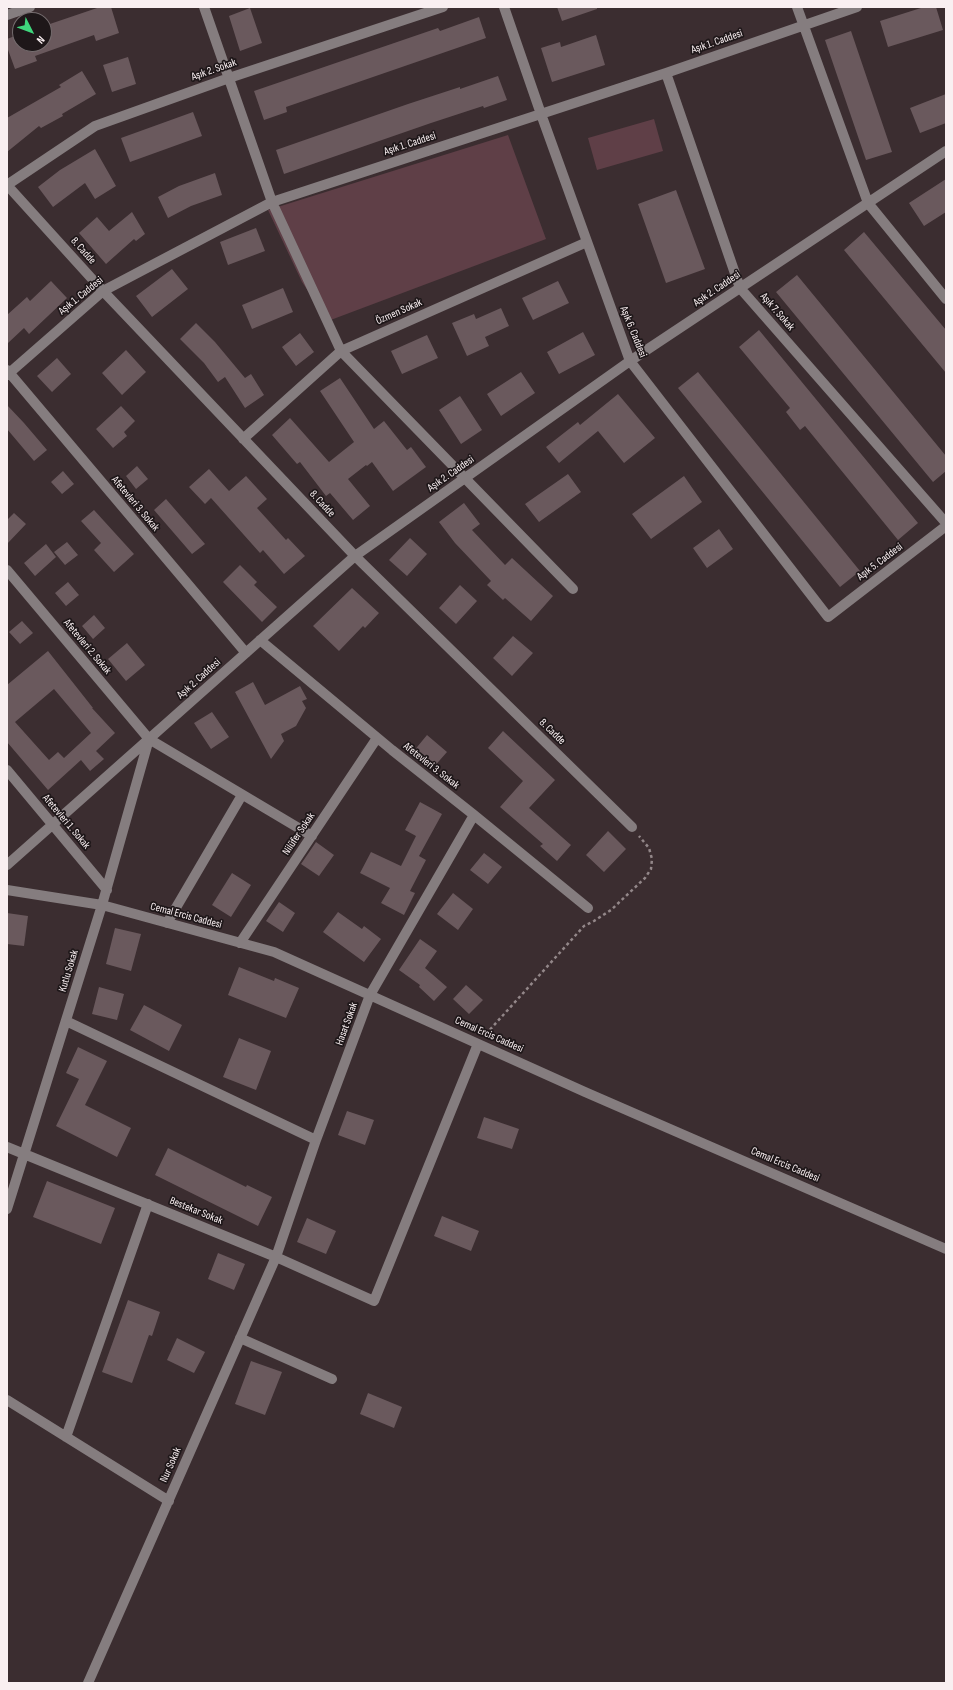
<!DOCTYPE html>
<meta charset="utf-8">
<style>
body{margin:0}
#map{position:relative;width:953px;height:1690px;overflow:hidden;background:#3b2d30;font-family:"Sofia Sans Condensed",sans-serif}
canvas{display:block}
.frame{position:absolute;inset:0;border:8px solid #f9eff1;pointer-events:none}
.north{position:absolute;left:12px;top:12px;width:40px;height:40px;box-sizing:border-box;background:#1e1719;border:1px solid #766d6f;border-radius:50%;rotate:132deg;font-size:11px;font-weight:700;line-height:16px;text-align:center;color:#f9eff1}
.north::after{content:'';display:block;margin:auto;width:14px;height:18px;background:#3fd77d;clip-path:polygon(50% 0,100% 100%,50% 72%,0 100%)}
</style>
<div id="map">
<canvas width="953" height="1690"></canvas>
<div class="frame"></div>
<div class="north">N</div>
</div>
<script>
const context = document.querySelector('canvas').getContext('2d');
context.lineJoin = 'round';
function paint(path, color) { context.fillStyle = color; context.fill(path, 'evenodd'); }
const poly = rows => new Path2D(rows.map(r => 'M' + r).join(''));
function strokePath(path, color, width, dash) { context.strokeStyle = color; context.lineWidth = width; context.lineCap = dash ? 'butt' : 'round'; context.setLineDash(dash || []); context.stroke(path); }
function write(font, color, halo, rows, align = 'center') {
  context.font = font + ' "Sofia Sans Condensed",sans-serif'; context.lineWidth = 3.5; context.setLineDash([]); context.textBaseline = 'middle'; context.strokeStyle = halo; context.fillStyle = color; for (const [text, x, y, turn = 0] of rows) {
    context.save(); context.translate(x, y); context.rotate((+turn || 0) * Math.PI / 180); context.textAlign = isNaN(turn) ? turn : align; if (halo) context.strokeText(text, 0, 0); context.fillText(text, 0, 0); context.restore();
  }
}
paint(poly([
 [654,119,663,151,597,170,588,138],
 [508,135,546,239,328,321,302,282,268,210]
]), '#5f3f47');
paint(poly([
 [100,7,111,7,119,33,96,41,94,35,35,56,37,61,15,69,7,47,7,39,20,34,20,44,44,44,44,26],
 [557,7,597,7,597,9,562,21],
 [924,7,936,7,943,30,888,47,880,21],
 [250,8,262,43,240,51,229,16],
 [479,17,486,38,286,107,287,112,264,120,254,91,438,28,440,31],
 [851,31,892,152,866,160,825,40],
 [596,35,605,65,552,82,541,48,560,42,561,47],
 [128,57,136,84,112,92,103,65],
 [82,71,96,94,62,114,63,116,41,128,39,126,7,152,7,118,61,87,59,85],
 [498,76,507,100,484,108,483,106,431,123,284,174,276,150,408,104,460,87,460,89],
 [946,94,946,123,920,133,910,108],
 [193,112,202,136,130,162,121,138],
 [95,149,116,186,95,199,85,183,53,207,38,187,60,170],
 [215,173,222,195,191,206,168,218,158,197,179,186],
 [946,179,946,212,924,226,909,203],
 [676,190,705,269,666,283,638,204],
 [132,212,145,234,136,241,134,239,106,264,79,233,97,217,109,231],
 [256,228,265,251,228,265,220,242],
 [864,232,946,330,946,373,844,250],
 [172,269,188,289,152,317,136,296],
 [797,275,946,456,946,471,933,482,776,292],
 [51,281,67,298,29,334,24,328,7,344,7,315,27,297,30,301],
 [558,281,569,303,533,320,522,298],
 [283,288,293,312,252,329,242,305],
 [501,308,509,326,485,337,489,346,467,356,452,323,474,314,476,319],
 [196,323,215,342,245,378,251,374,264,395,245,408,225,377,218,382,204,363,180,339],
 [759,330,918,523,898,540,805,426,800,430,786,412,790,408,739,347],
 [583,332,595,355,559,374,547,352],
 [300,333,314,352,296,366,282,347],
 [427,335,438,358,402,374,391,351],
 [126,350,146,372,122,395,102,373],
 [57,358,71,374,52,392,37,376],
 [521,372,535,393,501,416,487,394],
 [698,372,860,571,840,587,678,388],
 [340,378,374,429,384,421,407,450,411,447,426,467,393,491,372,462,367,466,366,465,348,479,370,506,353,520,330,493,326,496,300,462,297,464,272,435,290,418,329,462,354,442,320,391],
 [618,394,655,438,624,463,598,431,559,463,546,447,578,422,580,425],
 [460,396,482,430,461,444,439,410],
 [7,405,24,423,47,450,34,461,7,429],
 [121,406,135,421,124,432,127,436,113,448,96,429],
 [137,466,148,479,136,489,126,476],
 [209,469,229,491,246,476,267,499,257,508,286,540,288,538,305,556,284,574,263,550,260,553,211,498,205,504,189,487],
 [63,471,74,484,62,494,51,482],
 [568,474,581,492,539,522,525,504],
 [684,476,702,502,651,539,632,514],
 [166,499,205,544,192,554,154,510],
 [464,503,480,524,472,530,505,565,512,558,553,596,531,621,505,598,503,600,487,585,491,581,455,543,439,522],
 [94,510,134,554,114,572,94,550,101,543,81,521],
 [14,513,26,524,7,544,7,520],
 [719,529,733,549,707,568,693,548],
 [410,538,427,554,407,576,389,560],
 [67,542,78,555,65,565,54,552],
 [46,544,56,557,35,576,24,563],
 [240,565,257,582,254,585,277,607,262,622,223,582],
 [68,582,79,595,66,606,55,593],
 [460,585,477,601,456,624,439,608],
 [352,588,379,613,365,628,363,626,339,651,313,626],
 [94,615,105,628,93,639,82,626],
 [22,621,33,633,20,644,9,632],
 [513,636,533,653,512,676,493,658],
 [127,643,145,665,126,681,108,659],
 [48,651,93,708,92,708,115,733,96,751,104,759,90,771,81,760,48,790,7,742,7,685],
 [54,689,91,733,64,758,58,752,49,760,15,722],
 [253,682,265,705,300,686,307,699,302,701,306,708,296,726,281,734,284,741,271,759,235,692],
 [212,712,229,737,211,749,194,723],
 [503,731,555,780,529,808,571,845,557,861,540,846,543,844,500,807,523,781,488,748],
 [427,735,447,752,432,769,413,752],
 [420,802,442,814,419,856,426,860,410,891,415,893,404,915,381,903,390,888,360,873,371,852,401,866,416,836,405,830],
 [608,831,626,849,604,872,586,855],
 [316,842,334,855,319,876,301,864],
 [484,853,502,867,488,884,470,870],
 [232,873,251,885,231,917,212,905],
 [453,893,473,909,458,930,437,914],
 [279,902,295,913,283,932,266,921],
 [338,912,362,929,364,926,381,939,364,962,323,932],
 [7,913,28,916,24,946,7,944],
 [115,928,141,934,131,971,106,964],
 [420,939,437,951,425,968,447,987,434,1001,419,987,420,985,399,970],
 [239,967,274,981,275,978,299,988,286,1018,228,995],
 [466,985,483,1000,469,1014,453,999],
 [99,987,124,994,117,1020,92,1014],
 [144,1005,182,1025,169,1051,130,1030],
 [239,1038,271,1051,256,1090,223,1077],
 [78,1047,107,1061,85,1105,131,1128,117,1157,56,1126,79,1079,66,1073],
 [347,1111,374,1120,365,1145,338,1135],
 [484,1117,519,1129,512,1149,477,1138],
 [168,1148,246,1187,247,1185,272,1197,258,1226,155,1175],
 [47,1181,115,1208,101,1244,33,1217],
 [442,1216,479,1231,471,1251,434,1236],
 [307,1218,336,1231,326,1254,297,1242],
 [218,1253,245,1264,234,1290,208,1279],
 [128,1300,160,1312,152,1336,149,1335,132,1383,102,1372],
 [177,1338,205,1352,194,1373,167,1360],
 [251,1361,282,1372,265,1415,235,1404],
 [368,1393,402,1407,394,1428,360,1414]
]), '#6a595d');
strokePath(poly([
 [486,1034,584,926,594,921,611,910,645,878,651,869,652,859,649,848,639,836]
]), '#938789', 2.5, [3, 3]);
strokePath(poly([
 [204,7,272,202,341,351,573,589],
 [504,7,541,114,630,361,828,617,946,526],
 [797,7,868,203,946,299],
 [7,15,30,7],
 [666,73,740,288,946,523],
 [7,185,103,291,355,556,632,827],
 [7,185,95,126,229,78,443,7],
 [7,370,246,653],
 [7,375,103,291,272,202,666,73,857,7],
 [243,439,341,351,587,242],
 [7,570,149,739,312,836],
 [260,640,392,750,474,815,588,908],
 [7,770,107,890],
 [7,865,355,556,630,361,946,151],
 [7,890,102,905,274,952,585,1092,946,1249],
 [167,923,242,795],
 [240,943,377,738],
 [66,1021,316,1140],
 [7,1147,276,1257,374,1301,478,1044],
 [7,1209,102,905,149,739],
 [240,1338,332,1379],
 [7,1400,169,1501],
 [66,1437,148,1204],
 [88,1683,276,1257,316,1140,370,995,474,815]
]), '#857d7f', 10);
write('11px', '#f9eff1', '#1e1719', [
 ["Aşık 1. Caddesi",717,42,-19],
 ["Aşık 2. Sokak",214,70,-19],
 ["Aşık 1. Caddesi",410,144,-18],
 ["8. Cadde",83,251,48],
 ["Aşık 2. Caddesi",717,289,-34],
 ["Aşık 1. Caddesi",81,296,-39],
 ["Özmen Sokak",399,312,-24],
 ["Aşık 7. Sokak",777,312,49],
 ["Aşık 6. Caddesi",633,332,68],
 ["Aşık 2. Caddesi",451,474,-35],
 ["Afetevleri 3. Sokak",135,504,50],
 ["8. Cadde",322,504,47],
 ["Aşık 5. Caddesi",880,562,-37],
 ["Afetevleri 2. Sokak",87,647,50],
 ["Aşık 2. Caddesi",199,679,-42],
 ["8. Cadde",552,732,44],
 ["Afetevleri 3. Sokak",431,766,38],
 ["Afetevleri 1. Sokak",66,822,50],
 ["Nilüfer Sokak",299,834,-56],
 ["Cemal Ercis Caddesi",186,916,15],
 ["Kutlu Sokak",69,971,-73],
 ["Hasat Sokak",347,1024,-70],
 ["Cemal Ercis Caddesi",489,1035,24],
 ["Cemal Ercis Caddesi",785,1165,23],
 ["Bestekar Sokak",196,1211,22],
 ["Nur Sokak",171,1465,-66]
]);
</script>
